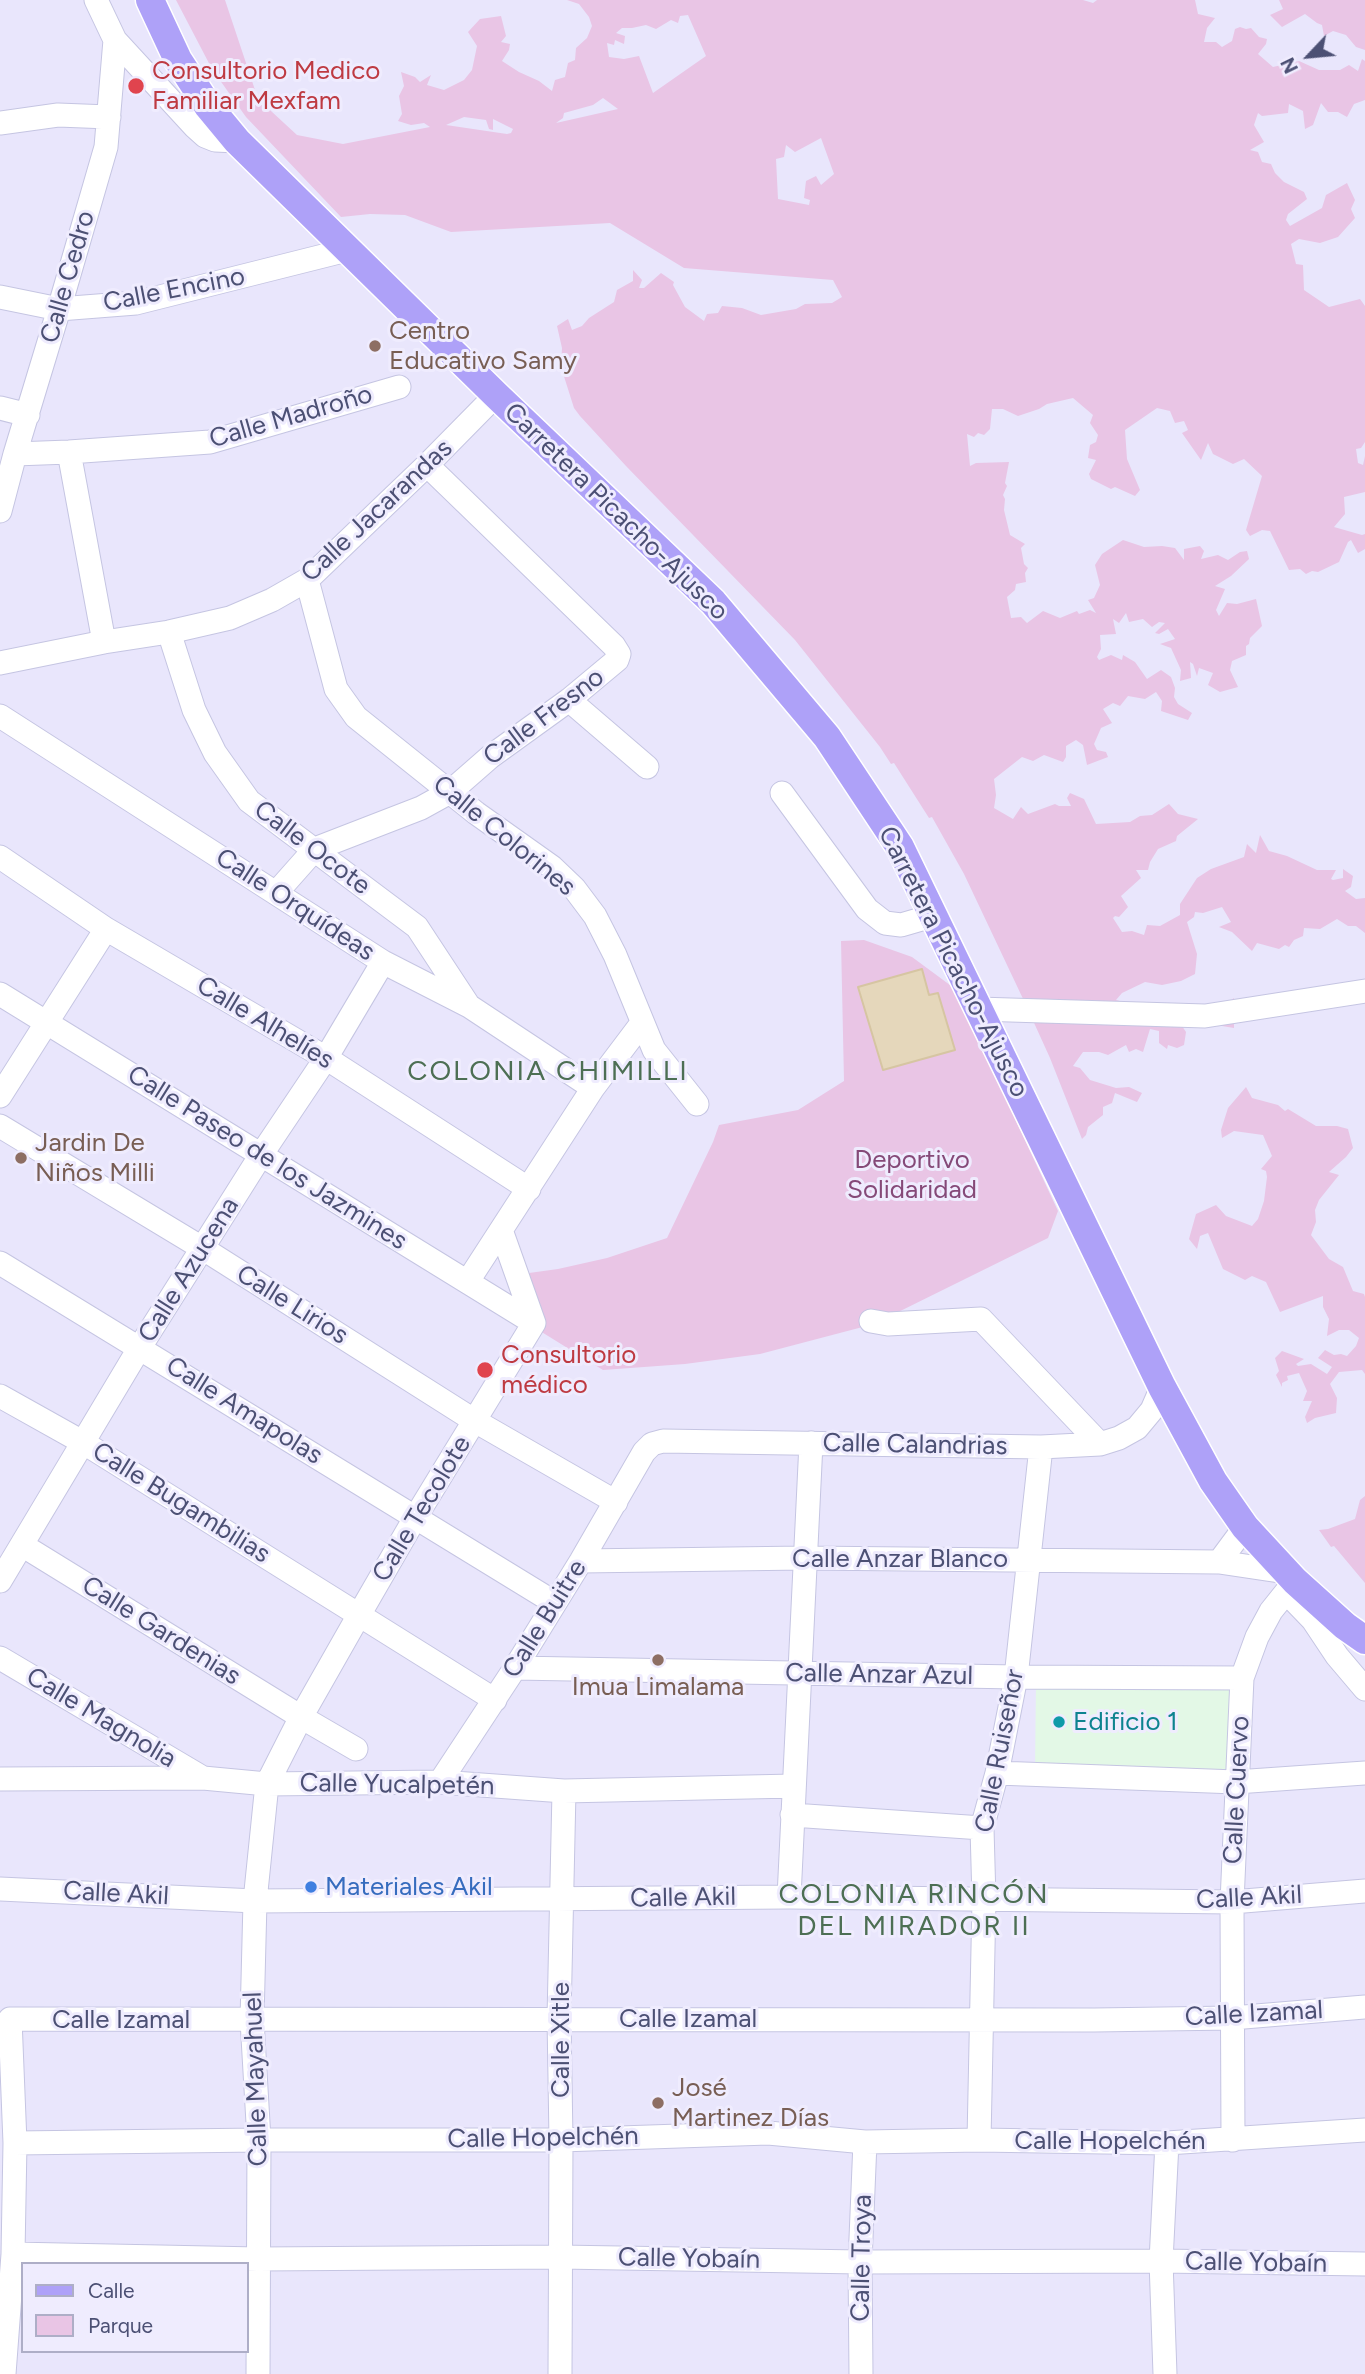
<!DOCTYPE html>
<meta charset="utf-8">
<style>
body{margin:0}
#map{position:relative;width:1365px;height:2374px;overflow:hidden;background:#e9e6fc;font-family:Figtree,sans-serif}
canvas{display:block}
.legend{position:absolute;left:21px;top:2262px;width:228px;height:91px;box-sizing:border-box;background:#efecfe;border:2px solid #aeaec7;margin:0;padding:9px 12px;list-style:none;font-size:21px;color:#4c5074}
.legend li{display:flex;align-items:center;gap:14px;height:35px}
.legend b{width:35px;border:2px solid #aeaec7}
.north{position:absolute;left:1274px;top:21px;width:70px;height:70px;-webkit-text-stroke:5px #efecfe;paint-order:stroke;rotate:244deg;font-size:19px;font-weight:700;line-height:28px;text-align:center;color:#4c5074}
.north::after{content:'';display:block;margin:auto;width:24px;height:32px;background:#4c5074;clip-path:polygon(50% 0,100% 100%,50% 72%,0 100%)}
</style>
<div id="map">
<canvas width="1365" height="2374"></canvas>
<ul class="legend">
<li><b style="height:9px;background:#aea1f8"></b>Calle</li>
<li><b style="height:19px;background:#e9c5e5"></b>Parque</li>
</ul>
<div class="north">N</div>
</div>
<script>
const context = document.querySelector('canvas').getContext('2d');
context.lineJoin = 'round';
function paint(path, color) { context.fillStyle = color; context.fill(path, 'evenodd'); }
const poly = rows => new Path2D(rows.map(r => 'M' + r).join(''));
function strokePath(path, color, width, dash) { context.strokeStyle = color; context.lineWidth = width; context.lineCap = dash ? 'butt' : 'round'; context.setLineDash(dash || []); context.stroke(path); }
function write(font, color, halo, rows, align = 'center') {
  context.font = font + ' Figtree,sans-serif'; context.lineWidth = 6; context.setLineDash([]); context.textBaseline = 'middle'; context.strokeStyle = halo; context.fillStyle = color; for (const [text, x, y, turn = 0] of rows) {
    context.save(); context.translate(x, y); context.rotate((+turn || 0) * Math.PI / 180); context.textAlign = isNaN(turn) ? turn : align; if (halo) context.strokeText(text, 0, 0); context.fillText(text, 0, 0); context.restore();
  }
}
paint(poly([
 [1233,1679,1229,1771,1035,1770,1036,1682]
]), '#e3f8e6');
paint(poly([
 [176,0,225,0,258,99,297,135,343,144,430,127,424,123,411,125,398,121,402,114,399,96,404,86,401,72,415,77,420,82,431,75,427,85,444,90,464,80,472,70,477,46,468,32,480,19,501,16,506,36,501,42,510,44,509,50,502,61,519,72,539,81,552,91,555,80,565,77,568,63,575,60,576,48,587,38,592,26,589,17,579,4,567,0,1083,0,1093,3,1097,0,1195,0,1198,14,1215,18,1207,28,1204,42,1216,42,1222,47,1232,41,1235,29,1240,27,1246,29,1251,28,1259,37,1267,39,1266,44,1258,54,1273,67,1299,61,1319,70,1340,70,1349,65,1358,71,1362,59,1365,61,1365,100,1354,104,1347,117,1338,112,1328,112,1321,103,1313,125,1305,129,1303,111,1289,104,1288,113,1262,116,1258,113,1254,125,1264,142,1250,150,1258,152,1262,162,1271,164,1275,173,1284,182,1304,192,1307,199,1288,214,1286,220,1290,226,1322,208,1326,195,1347,183,1355,200,1351,209,1355,218,1338,237,1320,243,1299,239,1291,244,1296,264,1303,265,1304,290,1329,307,1360,299,1365,306,1365,442,1361,448,1356,449,1358,463,1363,465,1365,456,1365,492,1344,497,1345,514,1334,527,1362,535,1365,534,1365,549,1358,553,1351,540,1348,542,1339,562,1318,572,1312,571,1306,574,1300,569,1289,570,1270,531,1262,530,1250,536,1246,530,1262,476,1244,459,1233,464,1213,454,1208,443,1201,460,1182,433,1188,430,1184,421,1175,423,1170,411,1157,408,1125,430,1127,459,1140,490,1135,496,1115,487,1111,489,1091,479,1089,474,1096,460,1088,458,1090,445,1096,442,1098,435,1090,423,1093,415,1073,398,1047,404,1039,409,1018,416,1003,409,992,409,990,429,984,435,978,433,974,437,967,434,970,466,976,463,1009,462,1005,483,1007,486,1003,495,1005,499,1004,510,1010,535,1025,544,1021,548,1024,564,1028,568,1025,573,1026,582,1016,584,1015,590,1007,597,1011,618,1021,617,1027,623,1043,611,1060,618,1077,611,1079,614,1090,610,1096,613,1088,600,1094,598,1100,585,1095,565,1102,554,1123,540,1144,547,1162,546,1175,548,1184,560,1184,549,1200,546,1204,551,1201,559,1218,555,1228,560,1240,552,1247,551,1249,559,1231,576,1215,586,1225,589,1216,610,1219,616,1227,603,1237,604,1256,599,1262,626,1250,638,1249,644,1246,646,1246,655,1232,661,1230,670,1238,687,1220,692,1208,685,1213,673,1199,668,1197,676,1193,664,1190,662,1191,678,1180,681,1181,670,1171,648,1160,644,1175,639,1168,629,1159,634,1155,633,1165,623,1159,622,1152,627,1143,619,1129,622,1126,613,1119,623,1113,619,1116,634,1100,635,1101,649,1097,657,1099,660,1111,655,1122,660,1123,655,1135,662,1147,679,1161,670,1171,677,1175,688,1174,697,1178,704,1192,713,1188,720,1161,711,1162,701,1156,692,1145,699,1128,696,1120,706,1113,703,1103,709,1112,723,1101,728,1094,744,1097,750,1106,752,1108,757,1087,765,1083,745,1076,740,1066,746,1066,757,1063,762,1044,755,1033,761,1022,757,994,779,996,795,994,808,1013,819,1021,807,1028,814,1055,804,1059,806,1071,806,1067,798,1070,793,1084,799,1096,824,1130,822,1140,816,1152,815,1169,804,1178,814,1198,819,1177,836,1176,841,1158,849,1150,862,1148,870,1136,870,1141,878,1121,896,1128,907,1119,917,1115,916,1113,918,1122,932,1132,931,1144,935,1147,925,1160,926,1180,915,1180,904,1197,878,1211,869,1244,857,1247,844,1256,853,1260,835,1269,851,1287,856,1317,870,1336,870,1331,879,1333,880,1343,878,1343,869,1353,876,1351,887,1345,891,1356,899,1365,898,1365,933,1356,926,1348,926,1337,919,1320,929,1304,928,1303,936,1294,940,1289,947,1285,945,1279,949,1257,943,1252,951,1232,932,1219,927,1231,922,1222,907,1203,913,1195,912,1194,917,1187,922,1197,954,1195,974,1181,981,1162,985,1145,982,1122,993,1116,1000,1151,1009,1225,1005,1234,998,1234,1028,1216,1025,1195,1028,1188,1023,1182,1026,1186,1032,1184,1045,1177,1048,1168,1045,1167,1049,1159,1043,1159,1031,1150,1029,1143,1052,1136,1049,1129,1052,1126,1045,1108,1055,1099,1052,1083,1052,1073,1066,1080,1068,1090,1080,1116,1088,1129,1087,1142,1093,1137,1102,1115,1093,1112,1103,1103,1107,1103,1115,1088,1127,1086,1135,1082,1139,1050,1058,1025,1003,964,874,932,817,929,818,894,763,891,764,880,747,795,640,626,466,580,416,574,408,561,367,562,348,557,326,568,319,572,330,582,326,589,318,614,302,617,290,633,281,633,270,642,280,639,288,644,288,661,273,674,282,673,285,685,307,704,321,707,314,718,313,722,306,742,308,761,315,796,309,805,304,832,303,842,297,833,280,684,268,610,223,451,232,405,215,370,214,341,217,246,117,212,69],
 [688,15,706,56,653,93,639,56,624,59,609,57,607,43,614,45,615,40,624,44,625,36,616,33,622,28,632,28,646,25,656,29,671,20,678,23,680,16],
 [603,98,618,109,556,123,563,118,564,113,593,105],
 [464,117,486,120,489,129,493,130,493,119,513,129,511,133,507,134,446,125],
 [821,138,834,174,821,185,816,176,806,181,804,198,810,200,809,205,778,199,776,159,784,157,786,145,795,152],
 [1279,0,1365,0,1365,50,1356,47,1346,35,1333,31,1324,36,1322,25,1317,23,1305,14,1282,27,1270,15,1283,9],
 [864,940,912,957,954,988,1058,1211,1048,1238,874,1324,760,1354,685,1364,603,1370,540,1331,542,1318,529,1273,558,1269,607,1258,667,1238,713,1142,719,1125,798,1110,844,1081,841,941],
 [1246,1087,1252,1098,1278,1105,1285,1111,1288,1109,1316,1126,1337,1126,1348,1129,1353,1148,1346,1157,1329,1172,1339,1175,1319,1200,1315,1210,1316,1222,1311,1235,1329,1259,1343,1267,1353,1291,1364,1294,1365,1297,1365,1374,1362,1370,1339,1372,1330,1384,1337,1398,1336,1413,1315,1418,1307,1423,1305,1417,1312,1401,1303,1401,1307,1391,1299,1373,1287,1376,1288,1380,1282,1383,1282,1387,1276,1375,1279,1371,1275,1358,1282,1351,1304,1359,1296,1364,1298,1366,1311,1364,1327,1374,1332,1367,1318,1358,1325,1350,1334,1355,1341,1354,1347,1356,1356,1346,1359,1338,1349,1330,1339,1330,1327,1336,1329,1319,1323,1307,1323,1296,1280,1312,1266,1282,1252,1276,1245,1280,1223,1269,1208,1233,1200,1236,1197,1249,1189,1239,1196,1214,1216,1205,1226,1216,1252,1226,1258,1219,1264,1201,1267,1177,1266,1171,1261,1169,1272,1156,1263,1135,1234,1131,1222,1138,1221,1130,1228,1108],
 [1365,1496,1365,1583,1334,1546,1331,1547,1319,1530,1328,1529,1355,1519,1360,1500]
]), '#e9c5e5');
const water = poly([
 [922,969,929,995,938,993,955,1050,883,1070,858,987,922,969]
]);
paint(water, '#e5d7bb');
strokePath(water, '#d6c5a2', 2);
const minor = poly([
 [96,0,115,40,195,127,205,136,215,140,237,141],
 [0,123,58,115,109,117],
 [0,297,59,309,136,303,347,250],
 [0,408,28,415],
 [69,452,104,642],
 [15,454,69,452,210,442,399,387],
 [0,511,15,454,59,309,106,147,115,40],
 [307,580,336,689,356,717,476,813,552,867,574,888,595,916,615,955,654,1050,697,1104],
 [169,632,194,710,215,753,249,801,417,927,467,1003],
 [0,663,104,642,169,632,230,618,272,600,307,580,427,465,496,395],
 [569,700,647,767],
 [0,716,383,962,469,1006,593,1088],
 [782,793,867,909,885,923,901,925,932,916],
 [0,857,106,929,326,1058,529,1189],
 [276,893,315,849,421,808,450,792,490,757,569,700,617,660,619,654,614,646,427,465],
 [0,994,534,1323],
 [978,1009,1205,1016,1365,991],
 [0,1096,106,929],
 [0,1126,202,1248,475,1421,616,1502],
 [501,1230,534,1323],
 [0,1263,555,1603],
 [468,1281,593,1088,642,1023],
 [871,1321,888,1324,981,1319,1100,1444],
 [0,1396,84,1443,495,1700],
 [22,1545,301,1717,356,1749],
 [581,1561,804,1558,1219,1562,1286,1572],
 [1219,1562,1245,1527],
 [0,1581,140,1347,261,1155,326,1058,383,962],
 [1287,1593,1313,1620,1337,1656,1365,1689],
 [0,1658,203,1778],
 [515,1668,1016,1677,1242,1678],
 [997,1773,1236,1782,1365,1773],
 [0,1779,203,1778,267,1784,440,1782,564,1791,794,1786],
 [440,1782,515,1668,581,1561,644,1452,652,1444,663,1441,1041,1447,1100,1444,1119,1438,1137,1428,1152,1410,1162,1387],
 [792,1815,982,1828],
 [0,1889,255,1901,789,1897,1232,1902,1365,1891],
 [789,1897,811,1443],
 [979,2140,984,1900,982,1828,997,1773,1016,1677,1041,1447],
 [1233,2140,1232,1902,1242,1678,1257,1637,1271,1611,1295,1581],
 [15,2143,259,2140,561,2140,768,2133,865,2142,979,2140,1167,2143,1365,2130],
 [13,2254,258,2259,560,2257,860,2262,1161,2261,1365,2264],
 [4,2374,13,2254,15,2143,10,2019,1094,2020,1232,2018,1365,2007],
 [258,2374,259,2140,252,2020,255,1901,267,1784,301,1717,359,1615,415,1518,534,1323],
 [560,2374,561,2140,559,2018,564,1791],
 [861,2374,860,2262,865,2142],
 [1165,2374,1161,2261,1167,2143]
]);
const major = poly([
 [150,0,178,60,208,106,237,141,496,395,713,602,827,737,900,847,1162,1387,1213,1481,1245,1527,1295,1581,1345,1626,1365,1640]
]);
strokePath(minor, '#c5c5e2', 25);
strokePath(major, '#fff', 31);
strokePath(minor, '#fff', 23);
strokePath(major, '#aea1f8', 28);
for (const [x, y, r, color] of [
 [136,86,9,"#e0444e"],
 [375,346,7,"#8d6e63"],
 [21,1158,7,"#8d6e63"],
 [485,1370,9,"#e0444e"],
 [658,1660,7,"#8d6e63"],
 [1059,1722,7,"#0f9aa8"],
 [311,1887,7,"#3f7fe0"],
 [658,2103,7,"#8d6e63"]
]) { const dot = new Path2D(); dot.arc(x, y, r, 0, 2 * Math.PI); context.fillStyle = color; context.fill(dot); strokePath(dot, '#efecfe', 2.5); }
write('26px', '#be3a42', '#efecfe', [
 ["Consultorio Medico",152,71],
 ["Familiar Mexfam",152,101],
 ["Consultorio",501,1355],
 ["médico",501,1385]
], 'left');
write('26px', '#4c5074', '#efecfe', [
 ["Calle Cedro",68,277,-74],
 ["Calle Encino",174,290,-11],
 ["Calle Madroño",291,417,-16],
 ["Calle Jacarandas",377,511,-43],
 ["Carretera Picacho-Ajusco",616,512,44],
 ["Calle Fresno",544,717,-37],
 ["Calle Colorines",504,836,39],
 ["Calle Ocote",312,848,37],
 ["Calle Orquídeas",295,905,33],
 ["Carretera Picacho-Ajusco",953,962,63],
 ["Calle Alhelíes",265,1023,31],
 ["Calle Paseo de los Jazmines",267,1158,32],
 ["Calle Azucena",189,1270,-58],
 ["Calle Lirios",292,1305,32],
 ["Calle Amapolas",244,1411,32],
 ["Calle Calandrias",915,1445,1],
 ["Calle Bugambilias",181,1503,32],
 ["Calle Tecolote",422,1509,-59],
 ["Calle Anzar Blanco",900,1559],
 ["Calle Buitre",545,1619,-58],
 ["Calle Gardenias",161,1631,32],
 ["Calle Anzar Azul",879,1675,1],
 ["Calle Magnolia",101,1718,31],
 ["Calle Ruiseñor",1000,1751,-79],
 ["Calle Yucalpetén",397,1785,1],
 ["Calle Cuervo",1237,1790,-87],
 ["Calle Akil",116,1894,3],
 ["Calle Akil",683,1898,-1],
 ["Calle Akil",1249,1898,-3],
 ["Calle Izamal",1254,2014,-3],
 ["Calle Izamal",688,2019],
 ["Calle Izamal",121,2020],
 ["Calle Xitle",561,2040,-90],
 ["Calle Mayahuel",256,2079,-92],
 ["Calle Hopelchén",543,2138,-1],
 ["Calle Hopelchén",1110,2141],
 ["Calle Troya",862,2258,-89],
 ["Calle Yobaín",689,2259,1],
 ["Calle Yobaín",1256,2263,1]
]);
write('26px', '#785e54', '#efecfe', [
 ["Centro",389,331],
 ["Educativo Samy",389,361],
 ["Jardin De",35,1143],
 ["Niños Milli",35,1173],
 ["Imua Limalama",658,1687,"center"],
 ["José",672,2088],
 ["Martinez Días",672,2118]
], 'left');
write('26px', '#854978', '#efecfe', [
 ["Deportivo",912,1160],
 ["Solidaridad",912,1190]
]);
write('26px', '#0d838f', '#efecfe', [
 ["Edificio 1",1073,1722]
], 'left');
write('26px', '#366cbe', '#efecfe', [
 ["Materiales Akil",325,1887]
], 'left');
context.letterSpacing = '2px';
write('28px', '#4d6f54', '#efecfe', [
 ["COLONIA CHIMILLI",548,1072],
 ["COLONIA RINCÓN",914,1895],
 ["DEL MIRADOR II",914,1927]
]);
context.letterSpacing = '0px';
</script>
